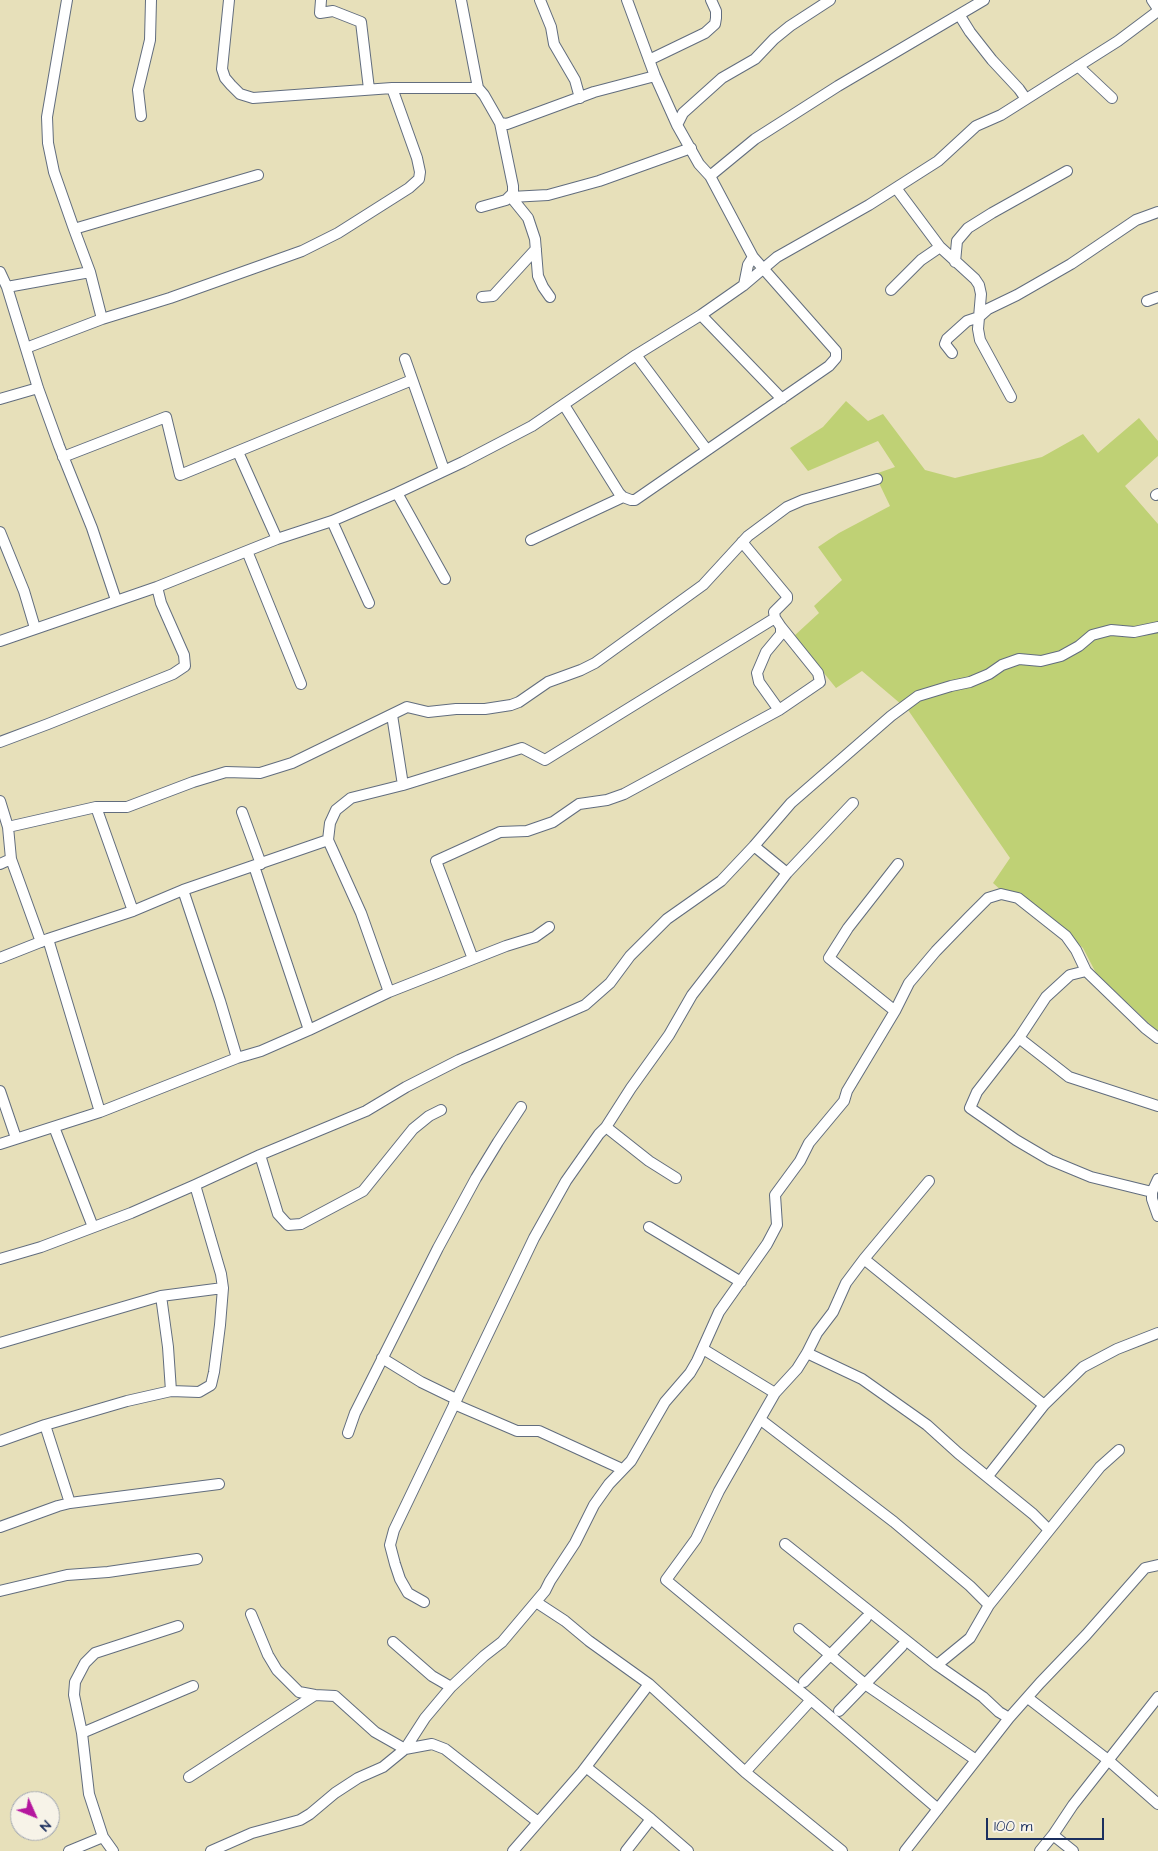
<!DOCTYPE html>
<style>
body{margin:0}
#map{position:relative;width:1158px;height:1851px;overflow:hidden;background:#e7e0ba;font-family:"Architects Daughter",sans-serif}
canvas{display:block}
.north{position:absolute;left:10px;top:1791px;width:50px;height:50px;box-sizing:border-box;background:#f7f3e8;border:1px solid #9fa5b1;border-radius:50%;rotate:134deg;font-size:14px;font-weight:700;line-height:20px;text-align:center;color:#1b2f5e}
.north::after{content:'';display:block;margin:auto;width:18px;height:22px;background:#b5179e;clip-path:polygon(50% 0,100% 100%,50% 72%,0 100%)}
.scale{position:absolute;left:986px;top:1818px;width:118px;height:22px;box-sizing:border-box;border:2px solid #1b2f5e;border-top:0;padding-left:6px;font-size:15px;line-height:18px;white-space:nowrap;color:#1b2f5e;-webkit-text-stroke:4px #f7f3e8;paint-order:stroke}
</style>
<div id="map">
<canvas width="1158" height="1851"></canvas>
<div class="north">N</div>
<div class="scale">100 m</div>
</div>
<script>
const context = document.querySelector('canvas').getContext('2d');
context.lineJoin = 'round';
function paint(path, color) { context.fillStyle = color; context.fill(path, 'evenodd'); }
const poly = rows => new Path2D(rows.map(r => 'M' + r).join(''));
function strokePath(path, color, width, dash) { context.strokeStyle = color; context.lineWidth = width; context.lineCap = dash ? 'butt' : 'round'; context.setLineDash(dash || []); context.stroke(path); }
paint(poly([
 [846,401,868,421,883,414,925,470,955,478,1042,457,1083,434,1098,453,1139,418,1158,441,1158,456,1125,486,1158,524,1158,1032,1096,973,1083,948,1021,893,1003,892,993,883,1010,858,908,710,862,671,836,688,794,636,819,613,814,606,842,580,818,547,839,533,890,506,879,483,878,473,895,467,878,441,808,471,790,448,823,427]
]), '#bfd175');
const minor = poly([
 [67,0,47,117,48,143,54,172,74,229],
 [229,0,222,69,225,78,231,85,240,94,253,98,392,88,478,88,484,95,500,123,507,124,594,92,655,76],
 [321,0,320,13,333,11,361,22,369,89],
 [461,0,478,88],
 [540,0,551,27,554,44,575,80,580,98],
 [627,0,655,76,677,125],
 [1152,0,1158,9],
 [960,16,970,32,992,60,1019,89,1026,99],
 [649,60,705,33,715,24,716,18,716,11,711,0],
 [1078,66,1112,98],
 [141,116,138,90,150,40,151,0],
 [710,176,755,139,838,86,984,0],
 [896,188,940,247,975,279,979,285,981,294,978,329,980,340,1011,397],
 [511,197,548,195,599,181,691,148],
 [511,197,528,218,535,239,538,276,543,287,550,297],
 [481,207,506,200,513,193,513,186,500,123],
 [955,262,957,241,968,228,992,213,1067,171],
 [0,272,7,287,38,388,59,446,92,528,116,600],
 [744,285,748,265,753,257],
 [7,287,90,272],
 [891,290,921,260,940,247],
 [482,297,493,296,536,249],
 [1147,301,1158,297],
 [701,315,782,399],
 [102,319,90,272,74,229,258,175],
 [26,348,102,319,170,298,302,251,338,233,409,188,419,179,420,172,417,158,392,88],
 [952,353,945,344,947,339,967,321,979,317,988,309,1017,295,1071,264,1136,220,1158,212],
 [636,355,707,450],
 [405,359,444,470],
 [0,399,38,388],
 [564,405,619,493,623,497,631,500,635,500,829,366,836,358,836,351,753,257,710,176,699,164,677,125,683,113,722,78,755,59,774,39,790,26,830,0],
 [238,452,277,539],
 [63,457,166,417,180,475,412,380],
 [397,493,445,579],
 [1156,495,1158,494],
 [332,521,369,603],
 [0,532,24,591,35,628],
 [531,540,623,497],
 [742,542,787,596,787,599,774,612,775,618,781,627,781,634,766,652,757,673,759,682,779,710],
 [247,551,301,684],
 [0,641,157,587,277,539,332,521,397,493,463,462,532,426,636,355,701,315,744,285,777,257,869,205,938,161,976,126,1001,115,1118,41,1158,11],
 [392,715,403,785],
 [0,742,48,724,173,674,185,666,184,655,161,603,157,587],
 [0,801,8,827,11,859,41,942],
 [96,807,133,911],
 [242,812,261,864],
 [8,827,96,807,127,807,193,782,226,772,260,773,292,763,407,707,428,712,456,709,485,709,511,705,519,702,548,682,581,670,595,663,703,585,748,536,787,507,803,500,877,479],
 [754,846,787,873],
 [0,864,11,859],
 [254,866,309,1030],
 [183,890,220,1001,237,1058],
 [48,939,133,911,183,890,328,840],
 [0,958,48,939,100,1112],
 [473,959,436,861,500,832,527,831,553,822,579,804,607,800,624,794,779,710,820,682,818,673,781,627],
 [389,992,361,913,328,840,330,823,336,810,351,798,403,785,522,748,545,760,775,618],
 [895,1011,829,958,848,928,898,864],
 [1019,1038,1069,1077,1158,1106],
 [0,1091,16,1138],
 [54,1127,93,1227],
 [606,1127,649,1161,676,1178],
 [0,1144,100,1112,237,1058,261,1051,309,1030,389,992,506,946,535,937,549,927],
 [260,1155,278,1214,288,1225,301,1224,363,1191,413,1129,429,1116,441,1110],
 [1158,1179,1152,1192,1152,1199,1158,1216],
 [929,1181,864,1259,846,1283,833,1312,817,1333,807,1353,797,1369,775,1393,719,1491,696,1539,666,1580,811,1700,938,1809],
 [1152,1192,1091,1177,1050,1160,1016,1140,970,1108,977,1092,1019,1038,1046,997,1070,975,1086,971,1145,1028,1158,1038],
 [649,1227,741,1282],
 [0,1259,41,1247,131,1213,195,1185,260,1155,366,1111,406,1087,459,1060,585,1005,610,983,630,956,667,919,721,881,754,846,791,803,891,716,918,696,951,686,970,682,989,674,1002,665,1019,659,1041,661,1061,656,1079,646,1092,635,1111,630,1134,632,1158,627],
 [864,1259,1044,1405],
 [0,1343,161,1296],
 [703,1349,775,1393],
 [807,1353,862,1379,927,1425,958,1453,1033,1514,1049,1530],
 [382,1358,421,1382,456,1399],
 [171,1391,199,1392,211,1385,214,1372,220,1325,223,1288,221,1274,195,1185],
 [454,1404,517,1431,539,1431,622,1469],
 [761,1420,894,1522,970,1586,989,1605],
 [45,1425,70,1503],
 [348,1433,355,1413,438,1248,476,1178,498,1142,521,1107],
 [0,1441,45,1425,127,1401,171,1391,168,1347,161,1296,223,1288],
 [988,1476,1044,1405,1083,1367,1117,1349,1158,1333],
 [0,1527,58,1506,70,1503,219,1484],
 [785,1544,937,1665,983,1697,999,1712,1009,1718],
 [0,1591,67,1575,108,1572,197,1559],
 [424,1602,408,1593,400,1579,395,1564,390,1545,394,1530,534,1238,566,1181,599,1134,606,1127,631,1088,669,1035,692,995,787,873,853,803],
 [536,1602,565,1621,589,1641,649,1684,745,1772,842,1851],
 [251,1614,268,1655,277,1670,299,1692,315,1695,335,1696,375,1732,405,1749,432,1744,445,1749,538,1822],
 [799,1629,865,1684,976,1760],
 [393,1642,432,1676,451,1687],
 [937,1665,970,1638,989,1605,1100,1467,1119,1450],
 [804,1682,866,1618],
 [1028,1698,1108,1760,1158,1804],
 [839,1711,902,1646],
 [82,1733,193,1686],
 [586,1767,651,1819,688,1851],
 [745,1772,811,1700],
 [189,1777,315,1695],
 [69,1851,103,1837],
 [113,1851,103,1837,89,1794,82,1733,74,1695,75,1682,85,1663,95,1653,178,1626],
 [211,1851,252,1833,300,1820,310,1814,335,1793,358,1778,383,1767,405,1749,425,1718,451,1687,484,1656,502,1642,545,1591,550,1581,575,1543,594,1505,609,1484,631,1461,665,1402,690,1373,697,1361,719,1312,767,1244,777,1225,775,1195,800,1161,809,1143,844,1101,847,1091,895,1011,909,983,936,951,969,917,988,898,1001,894,1018,898,1066,936,1076,950,1086,971],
 [513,1851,582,1772,649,1684],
 [626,1851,651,1819,646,1815],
 [905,1851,1009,1718,1040,1683,1086,1635,1145,1568,1158,1565],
 [1040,1851,1053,1835],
 [1073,1851,1053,1835,1073,1805,1158,1697]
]);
strokePath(minor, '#626d7e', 12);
strokePath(minor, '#fff', 10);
</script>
